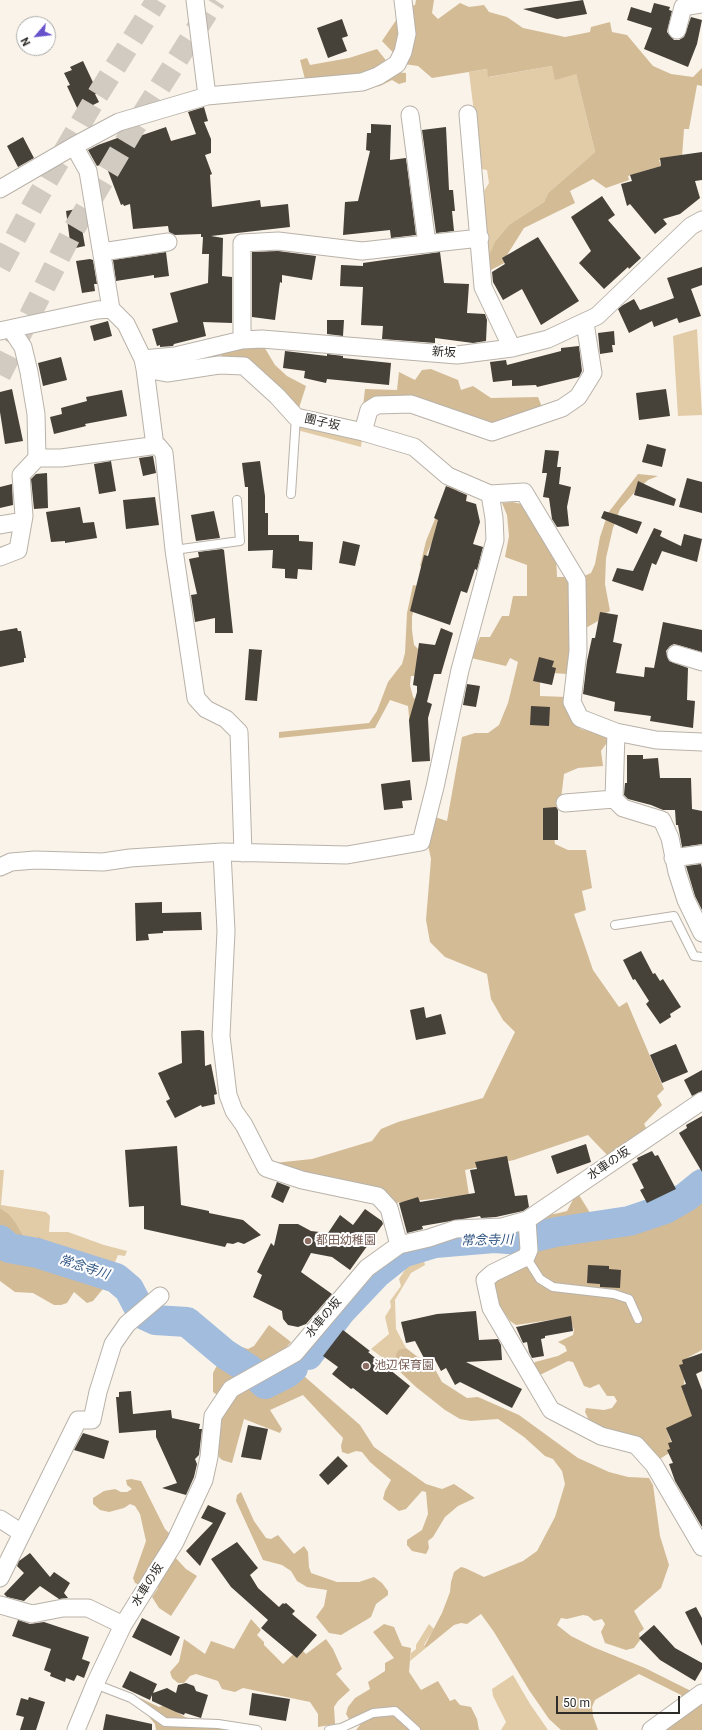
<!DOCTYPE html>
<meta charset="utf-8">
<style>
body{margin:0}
#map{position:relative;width:702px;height:1730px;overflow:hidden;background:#faf3e9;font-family:Roboto,sans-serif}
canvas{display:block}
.north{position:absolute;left:16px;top:16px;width:40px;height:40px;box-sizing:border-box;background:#fff;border:1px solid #ababa9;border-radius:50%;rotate:242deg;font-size:11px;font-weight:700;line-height:16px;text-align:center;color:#2e2c28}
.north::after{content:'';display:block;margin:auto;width:14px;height:18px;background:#6852cc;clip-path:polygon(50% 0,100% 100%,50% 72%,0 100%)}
.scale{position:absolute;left:556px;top:1696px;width:124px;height:18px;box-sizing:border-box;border:2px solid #2e2c28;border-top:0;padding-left:5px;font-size:12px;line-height:14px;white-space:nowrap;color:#2e2c28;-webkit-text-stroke:3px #fff;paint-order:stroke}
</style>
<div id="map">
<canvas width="702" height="1730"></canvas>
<div class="north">N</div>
<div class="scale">50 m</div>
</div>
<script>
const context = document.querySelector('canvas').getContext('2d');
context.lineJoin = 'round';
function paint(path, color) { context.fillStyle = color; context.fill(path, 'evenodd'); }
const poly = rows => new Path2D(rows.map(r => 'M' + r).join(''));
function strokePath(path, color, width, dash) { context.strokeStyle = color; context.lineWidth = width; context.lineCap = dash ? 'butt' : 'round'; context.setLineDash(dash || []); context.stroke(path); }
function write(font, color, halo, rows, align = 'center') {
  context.font = font + ' Roboto,"Noto Sans JP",sans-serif'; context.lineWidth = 4; context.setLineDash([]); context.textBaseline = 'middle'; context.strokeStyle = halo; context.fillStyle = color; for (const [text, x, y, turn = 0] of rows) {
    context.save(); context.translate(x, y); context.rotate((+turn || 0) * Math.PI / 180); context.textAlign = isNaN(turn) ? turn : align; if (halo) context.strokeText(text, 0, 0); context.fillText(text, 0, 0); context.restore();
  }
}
paint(poly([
 [552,66,576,74,595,152,548,193,544,202,510,224,488,258,484,191,489,183,487,170,481,169,469,72,487,69,489,77],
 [697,329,702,415,678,416,673,336],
 [298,423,362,439,361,447,297,430],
 [0,1170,4,1170,1,1205,46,1212,50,1216,49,1232,68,1232,104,1245,127,1251,125,1256,118,1255,112,1269,76,1253,55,1249,40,1237,27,1238,23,1235,16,1223,9,1214,0,1208],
 [422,1253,425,1265,411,1273,395,1300,396,1329,406,1348,398,1351,395,1357,395,1367,371,1349,389,1334,385,1317,391,1307,390,1301,401,1286,399,1279,408,1265,406,1257],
 [429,1624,434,1629,425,1643,424,1646,427,1647,410,1661,411,1653,416,1649,416,1645],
 [513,1675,530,1704,548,1730,501,1730,506,1722,493,1696,492,1689]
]), '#e2cba7');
paint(poly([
 [416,0,434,0,432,13,438,19,460,3,469,7,484,5,489,12,507,17,523,28,565,37,590,32,591,27,610,22,612,32,627,35,653,66,671,74,693,77,702,68,702,86,697,85,689,129,684,129,682,157,659,160,661,166,628,176,629,180,606,188,593,179,570,191,575,203,524,228,507,255,510,260,487,272,488,258,495,242,510,224,544,202,548,193,595,152,576,74,555,80,552,66,488,77,487,69,432,78,418,66,404,64,382,41,405,7,415,5],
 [377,49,395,72,406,73,406,82,399,84,392,80,380,86,359,89,307,87,300,60,307,58,310,65,349,58],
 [263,345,275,365,287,376,306,386,299,408,222,357,219,351],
 [431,369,458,380,461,390,473,386,491,398,538,397,544,412,494,431,412,399,363,407,365,389,397,390,399,372,415,380,422,370],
 [638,474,658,476,648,480,633,494,620,509,613,528,606,558,605,584,610,611,600,616,598,621,584,629,580,675,540,672,540,696,567,697,573,722,581,729,611,737,601,751,603,766,578,768,564,774,560,808,551,810,555,844,568,850,586,850,592,888,582,891,586,910,574,914,593,970,619,1007,627,1002,664,1089,657,1096,662,1105,644,1124,648,1131,609,1157,588,1135,514,1160,465,1170,469,1195,376,1205,273,1168,274,1163,312,1159,372,1141,381,1129,398,1122,483,1098,515,1032,503,1020,491,999,487,974,445,957,430,942,426,920,431,859,428,845,435,817,447,821,462,737,475,733,488,733,499,725,508,703,518,662,510,658,506,666,471,658,480,637,490,637,502,616,509,616,513,596,527,596,527,565,505,557,509,536,507,515,502,503,512,502,522,504,556,554,557,577,582,577,591,573,595,564,600,537,608,513],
 [449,485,458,489,427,553,424,568,420,566,426,541],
 [413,585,418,586,412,617,412,630,414,645,418,649,416,676,411,676,410,685,413,697,418,703,410,726,408,706,390,700,375,728,279,738,279,732,369,723,377,711,388,682,402,664,405,653,407,613],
 [702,1187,702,1350,687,1358,684,1370,684,1387,694,1421,668,1433,674,1450,655,1462,588,1430,589,1420,585,1412,586,1408,604,1410,612,1408,617,1401,614,1396,607,1396,599,1384,590,1388,584,1386,573,1362,568,1361,542,1374,536,1374,532,1366,535,1362,558,1356,567,1351,565,1346,558,1342,573,1335,574,1330,572,1324,564,1318,516,1325,510,1321,493,1296,492,1281,519,1259,512,1251,498,1241,447,1241,447,1235,559,1213,567,1211,575,1196,579,1195,600,1229,613,1227,634,1223,654,1216,688,1198],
 [0,1208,9,1214,16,1223,23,1235,27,1238,40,1237,55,1249,76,1253,102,1263,120,1274,124,1280,118,1286,107,1284,93,1301,87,1303,74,1292,67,1303,61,1305,54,1305,33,1293,15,1292,0,1281],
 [269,1325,291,1342,280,1355,360,1425,374,1447,426,1484,442,1489,454,1484,475,1498,458,1506,445,1517,433,1537,428,1541,429,1548,426,1554,412,1551,407,1545,407,1540,422,1530,428,1514,426,1492,422,1491,406,1509,399,1511,383,1499,385,1491,391,1480,370,1462,362,1452,356,1451,348,1454,342,1452,341,1446,343,1438,303,1395,270,1410,282,1429,280,1433,244,1419,232,1463,222,1460,219,1457,216,1442,218,1425,229,1403,213,1392,213,1373,229,1343,248,1349,254,1346],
 [406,1348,436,1371,442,1382,467,1398,478,1397,519,1415,578,1458,609,1472,628,1477,649,1478,653,1485,660,1536,669,1565,661,1588,634,1611,644,1629,639,1633,640,1640,634,1648,626,1650,605,1643,601,1632,605,1624,602,1619,594,1621,588,1616,583,1615,567,1619,561,1618,557,1625,571,1636,593,1647,645,1668,691,1691,681,1698,681,1695,639,1674,595,1700,592,1707,593,1716,598,1730,561,1730,549,1719,529,1690,494,1632,481,1614,467,1624,461,1623,454,1625,427,1647,424,1647,442,1613,450,1592,451,1582,454,1572,461,1567,465,1568,484,1577,523,1561,537,1551,555,1517,565,1484,562,1471,553,1459,545,1456,524,1437,498,1419,471,1421,460,1419,445,1410,416,1387,395,1367,395,1357,398,1350],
 [131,1479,141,1481,165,1529,170,1534,173,1555,186,1569,197,1576,171,1616,159,1608,152,1597,158,1588,155,1584,142,1586,135,1583,133,1578,146,1541,140,1514,135,1506,130,1504,124,1508,109,1512,100,1510,93,1504,93,1498,104,1491,115,1489,121,1492,127,1492,132,1489,127,1485,126,1480],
 [241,1492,254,1521,266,1538,271,1539,278,1535,294,1554,304,1546,308,1552,309,1567,311,1573,337,1582,359,1582,374,1577,382,1583,388,1591,388,1595,376,1604,371,1617,341,1635,329,1633,316,1617,324,1606,327,1590,307,1587,297,1581,291,1571,282,1565,263,1560,236,1501,237,1495],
 [251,1619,261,1630,257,1635,264,1642,264,1645,283,1664,300,1648,306,1654,326,1639,333,1649,342,1669,336,1674,350,1690,338,1701,334,1707,335,1724,318,1727,318,1714,310,1702,243,1688,235,1692,222,1689,218,1681,196,1674,190,1676,184,1683,178,1683,172,1678,170,1672,179,1662,184,1639,205,1654,211,1641,234,1649],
 [384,1624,394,1627,402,1646,411,1648,409,1672,421,1690,438,1681,450,1701,455,1699,460,1705,471,1707,477,1719,479,1730,356,1730,363,1721,359,1716,349,1719,346,1714,348,1707,355,1698,370,1689,368,1682,385,1671,385,1663,394,1658,373,1632],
 [140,1698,159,1707,165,1705,185,1717,237,1730,156,1730,155,1724,141,1707],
 [702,1700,702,1730,663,1730]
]), '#d3bb96');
strokePath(poly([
 [0,1240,9,1248,37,1253,116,1278,129,1289,142,1314,155,1320,187,1322,225,1354,250,1370,265,1384,287,1373,293,1368],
 [308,1355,340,1312,377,1273,402,1253,435,1243,494,1238,522,1240,556,1232,629,1221,665,1209,686,1197,702,1184]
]), '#a1bcdd', 30);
paint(poly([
 [583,0,587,14,557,19,523,9],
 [654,3,670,7,669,10,672,11,667,32,674,40,679,40,684,37,691,17,702,20,697,44,688,67,644,49,652,28,627,20,631,7,651,13],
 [342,19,348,36,342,38,347,51,328,58,317,28],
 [83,61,98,93,95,94,99,102,79,112,67,86,70,85,64,73,72,70,70,67],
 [204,107,208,121,204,122,211,139,211,153,205,155,212,174,210,175,212,207,260,200,261,207,288,204,290,227,211,236,223,238,222,276,232,277,232,323,203,322,206,336,174,344,173,346,160,347,160,345,157,346,152,329,178,322,170,293,208,283,209,254,202,254,203,237,201,237,201,234,175,235,169,232,168,226,133,229,130,204,124,206,123,204,121,205,105,163,97,166,88,150,98,145,123,136,125,141,166,127,171,141,196,134,188,112],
 [371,124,391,125,390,160,406,158,416,235,391,238,390,230,343,235,345,202,358,201,370,151,366,150,367,133,371,133],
 [446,127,449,190,453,190,455,211,452,211,454,231,436,233,422,130],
 [23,137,34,158,18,167,7,146],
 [702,152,702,180,695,181,700,198,680,214,663,219,667,224,655,234,630,204,627,206,621,184,632,181,630,175,661,166,660,158],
 [602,196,615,215,608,220,641,258,629,269,628,267,604,289,579,263,591,251,571,217],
 [82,208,84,223,81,223,85,246,71,249,66,211],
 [538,237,579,301,541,325,522,289,503,300,493,282,492,272,505,264,502,258],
 [278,251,316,256,312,280,282,275,282,283,280,282,275,320,252,317,252,252],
 [166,252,169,276,154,278,154,275,116,281,113,260],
 [440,252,444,283,469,284,467,313,485,314,487,320,486,341,473,343,435,338,435,343,382,339,383,326,361,325,363,287,340,286,341,265,363,266,363,263],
 [90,259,93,260,97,284,94,284,95,291,82,293,76,261],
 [702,267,702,285,691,289,701,316,679,323,677,318,654,327,652,321,629,333,618,309,623,305,634,299,640,310,674,298,667,278],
 [327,320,344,320,343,336,327,334],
 [108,321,112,336,94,341,90,326],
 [614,331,615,345,612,345,613,352,600,354,598,333],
 [579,346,582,371,579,377,537,387,536,385,512,386,512,380,493,382,490,362,506,360,507,365,561,351,561,348],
 [285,351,327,356,327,354,343,356,343,358,391,363,389,385,327,379,326,383,304,378,305,371,283,368],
 [61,357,67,380,43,386,38,363],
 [12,389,23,441,5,444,0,412,0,392],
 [666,389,670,416,639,420,636,393],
 [122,390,127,416,85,424,86,426,54,434,50,417,62,414,61,408,87,401,86,397],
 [647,444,666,449,662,467,642,462],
 [545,450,559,451,557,467,561,467,559,484,571,487,567,507,569,526,557,527,552,519,549,498,543,497,547,473,542,473],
 [153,456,156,473,143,476,139,458],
 [111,461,116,491,99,494,94,464],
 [260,461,265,496,265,513,268,513,268,535,299,535,299,541,313,542,312,570,298,569,297,579,285,578,285,569,272,568,273,550,248,551,248,487,245,487,242,463],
 [47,473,48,508,34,509,31,479,36,474],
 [687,478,702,482,702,513,679,507],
 [638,481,676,499,674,506,634,495],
 [12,484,13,505,0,508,0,487],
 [446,486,467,495,466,501,476,504,480,522,473,544,483,547,477,570,475,569,467,593,461,591,450,625,410,611,424,555,428,556,438,520,434,518],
 [155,497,159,525,126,529,123,500],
 [80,507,83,523,94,522,97,538,65,543,65,541,51,542,46,512],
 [214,511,220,538,196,541,191,515],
 [604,511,642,522,637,534,601,518],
 [654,528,662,531,660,536,681,546,684,534,702,539,697,562,662,551,656,565,652,563,643,591,612,581,617,568,633,571],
 [343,541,360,545,355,566,339,563],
 [222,549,224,550,233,633,215,633,215,618,195,622,191,595,197,594,189,559,199,557,198,552],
 [600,612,618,615,613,642,622,644,616,673,644,677,645,667,654,668,663,622,702,630,702,652,674,644,670,646,666,651,669,661,688,668,687,700,695,701,693,728,650,721,651,716,614,711,615,702,583,694,587,661,592,638,595,638],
 [17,628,18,631,21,631,26,658,24,658,24,662,0,667,0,631],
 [441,628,453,633,441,674,434,674,427,702,432,704,428,718,430,761,412,762,409,720,417,692,417,686,413,685,419,643,435,645],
 [249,649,262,650,257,701,245,700],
 [539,657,554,661,552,667,556,668,552,685,533,681],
 [467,684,480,686,476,707,463,705],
 [531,706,550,707,549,726,530,725],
 [627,755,643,755,643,759,658,758,660,778,691,778,692,809,702,811,702,844,682,847,678,825,676,825,675,810,663,810,651,805,628,799,624,795,625,783,627,783],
 [410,780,412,800,402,801,403,808,384,810,381,784],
 [556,807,558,810,558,840,543,840,543,808],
 [701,864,702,868,702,910,695,896,686,866],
 [162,902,162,913,201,912,202,930,163,931,163,933,148,934,149,940,136,941,135,903],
 [641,951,653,974,655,973,660,981,663,979,681,1007,670,1014,671,1017,660,1024,646,1004,649,1001,635,979,633,980,623,960],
 [424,1007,426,1018,441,1014,446,1034,416,1040,410,1010],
 [199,1030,204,1031,205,1066,211,1064,217,1094,214,1095,215,1104,202,1107,201,1105,175,1118,166,1101,170,1099,158,1073,182,1063,181,1031],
 [676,1044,688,1072,662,1083,650,1055],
 [702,1070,702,1091,692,1096,684,1080],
 [702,1116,702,1172,679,1133,687,1128,686,1125],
 [586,1144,591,1162,557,1174,551,1156],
 [177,1146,181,1205,209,1211,209,1213,243,1220,261,1235,244,1244,238,1242,233,1244,227,1243,225,1247,144,1229,144,1206,129,1207,125,1150],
 [652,1151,655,1156,658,1155,676,1189,647,1203,640,1190,644,1188,632,1164,638,1161,637,1158],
 [507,1156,515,1196,527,1195,529,1207,523,1211,496,1217,481,1218,480,1216,422,1226,423,1229,407,1233,399,1203,418,1197,420,1202,475,1193,470,1170,477,1169,475,1162],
 [277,1182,290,1187,283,1203,271,1197],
 [365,1209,382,1221,383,1224,350,1270,332,1257,311,1253,301,1272,332,1294,306,1324,298,1327,288,1325,283,1319,282,1311,253,1297,262,1275,257,1272,271,1243,274,1246,279,1224,298,1224,311,1231,328,1233,340,1215,353,1225],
 [588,1265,609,1266,609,1269,621,1270,620,1288,600,1287,600,1284,587,1283],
 [476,1311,479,1340,498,1339,501,1345,502,1360,466,1362,522,1389,512,1408,460,1382,455,1385,446,1368,441,1371,434,1358,426,1362,415,1341,406,1343,401,1322,437,1314],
 [571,1316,573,1331,545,1336,545,1338,541,1339,544,1356,532,1358,529,1352,527,1342,523,1343,516,1327],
 [343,1330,370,1351,368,1352,410,1386,387,1415,353,1388,351,1389,332,1374,338,1367,323,1356],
 [702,1353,702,1371,696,1374,702,1390,702,1527,675,1481,669,1464,673,1463,667,1450,670,1449,668,1443,672,1442,666,1428,692,1416,681,1386,686,1384,679,1365,683,1364,682,1360],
 [131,1391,133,1414,171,1410,172,1418,200,1424,199,1429,202,1429,199,1455,195,1459,197,1464,194,1477,186,1495,162,1488,177,1483,156,1437,156,1430,119,1433,116,1397,119,1397,119,1392],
 [248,1425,268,1429,261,1460,241,1457],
 [83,1433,109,1441,104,1459,74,1450],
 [338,1456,348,1466,328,1485,319,1475],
 [208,1505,226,1513,200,1566,186,1551,213,1523,201,1518],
 [237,1542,258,1568,250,1575,258,1588,279,1607,283,1603,284,1604,286,1603,295,1611,292,1614,317,1635,297,1658,261,1628,268,1620,231,1587,211,1559],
 [30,1553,50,1577,54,1572,70,1583,64,1593,68,1598,59,1599,40,1586,24,1601,7,1597,4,1594,24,1573,17,1566,19,1561],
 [696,1607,702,1618,702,1646,685,1612],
 [142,1618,180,1637,171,1656,132,1637],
 [18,1620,30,1624,44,1622,89,1637,82,1659,90,1662,84,1678,77,1675,74,1681,66,1678,65,1682,50,1676,51,1673,44,1670,51,1649,12,1636],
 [654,1625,675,1648,702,1663,702,1669,695,1681,660,1660,639,1638],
 [130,1671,157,1684,153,1693,167,1688,176,1693,178,1685,186,1683,194,1686,196,1691,208,1695,201,1718,185,1713,184,1715,176,1712,152,1701,152,1695,150,1700,122,1687],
 [252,1693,290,1699,286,1721,249,1715],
 [29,1697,45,1702,36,1730,20,1730,24,1717,16,1715,21,1698,28,1700],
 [106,1714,152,1724,152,1730,103,1730]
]), '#464139');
strokePath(poly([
 [0,267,33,205,92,104,157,0],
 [0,375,71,234,132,131,215,0]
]), '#d1cbc2', 22, [22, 11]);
const lane = poly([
 [291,494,296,417],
 [174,550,240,541,237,500],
 [615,925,674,916,694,956,702,957],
 [526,1257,540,1279,553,1287,614,1294,629,1299,638,1319],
 [95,1684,131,1698,165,1722,218,1724,257,1730],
 [329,1730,341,1728,373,1713,395,1711,416,1730]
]);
const street = poly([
 [195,0,207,96],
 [677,30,683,7,702,4],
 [468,114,483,287,512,348],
 [410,115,427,244],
 [74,146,88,171,111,309],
 [0,189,74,146,119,122,207,96,362,82,378,76,397,64,403,52,407,34,403,0],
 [102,252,168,242],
 [0,331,97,310,111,309,126,324,143,359,145,369,167,373,219,365,244,366,277,396,296,417,363,432,414,447,448,476,490,494,524,492,577,580,578,651,572,702,580,718,616,732],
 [242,340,242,243,278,241,362,251,480,238],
 [143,359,175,356,242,340,262,339,457,355,512,348,548,339,597,316,691,226,702,220],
 [145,369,155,446],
 [363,432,369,410,377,405,411,404,492,432,562,408,578,397,593,373,585,323],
 [37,458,61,458,151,446,158,446,164,453,174,550,196,698,206,709,226,719,239,732,243,853],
 [0,525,23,521],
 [0,557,18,550,24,516,21,475,37,458,36,414,29,372,23,347,11,329],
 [676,654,702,662],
 [614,799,623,808,662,820,670,838,677,872,686,900,702,933],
 [565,803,614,799,616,732,656,740,702,742],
 [222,852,226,931,221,1036,228,1095,234,1111,244,1125,266,1168,302,1180,378,1196,389,1208,399,1245],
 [673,858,702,854],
 [0,867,11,862,35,860,103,862,130,858,222,852,347,855,421,842,435,787,460,670,495,540,494,518,490,494],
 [527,1220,529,1250,526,1257,493,1273,485,1280,491,1308,551,1410,601,1436,636,1445,654,1465,702,1547],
 [0,1519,22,1533],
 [0,1578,78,1420,92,1420,98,1392,113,1344,127,1324,160,1296],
 [0,1605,32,1614,63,1608,88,1608,123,1625],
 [76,1730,95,1684,123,1625,175,1542,204,1480,209,1457,213,1416,231,1389,295,1353,367,1268,399,1245,429,1238,456,1229,502,1227,527,1220,702,1101],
 [651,1730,702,1693]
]);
strokePath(lane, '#b8b2a9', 10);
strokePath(street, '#b8b2a9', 19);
strokePath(lane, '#fff', 8);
strokePath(street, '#fff', 17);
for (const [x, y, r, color] of [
 [308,1241,4,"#8d6e63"],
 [366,1366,4,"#8d6e63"]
]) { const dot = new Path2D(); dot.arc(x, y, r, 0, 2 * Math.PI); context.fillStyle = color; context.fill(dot); strokePath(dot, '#fff', 1.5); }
write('12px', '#2e2c28', '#fff', [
 ["新坂",444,353,3],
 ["團子坂",322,423,13],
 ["水車の坂",609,1164,-34],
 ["水車の坂",324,1318,-50],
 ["水車の坂",148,1585,-58]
]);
write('12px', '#785e54', '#fff', [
 ["都田幼稚園",316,1241],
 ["池辺保育園",374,1366]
], 'left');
write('italic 13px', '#305582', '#fff', [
 ["常念寺川",487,1241,-1],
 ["常念寺川",84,1268,18]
]);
</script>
